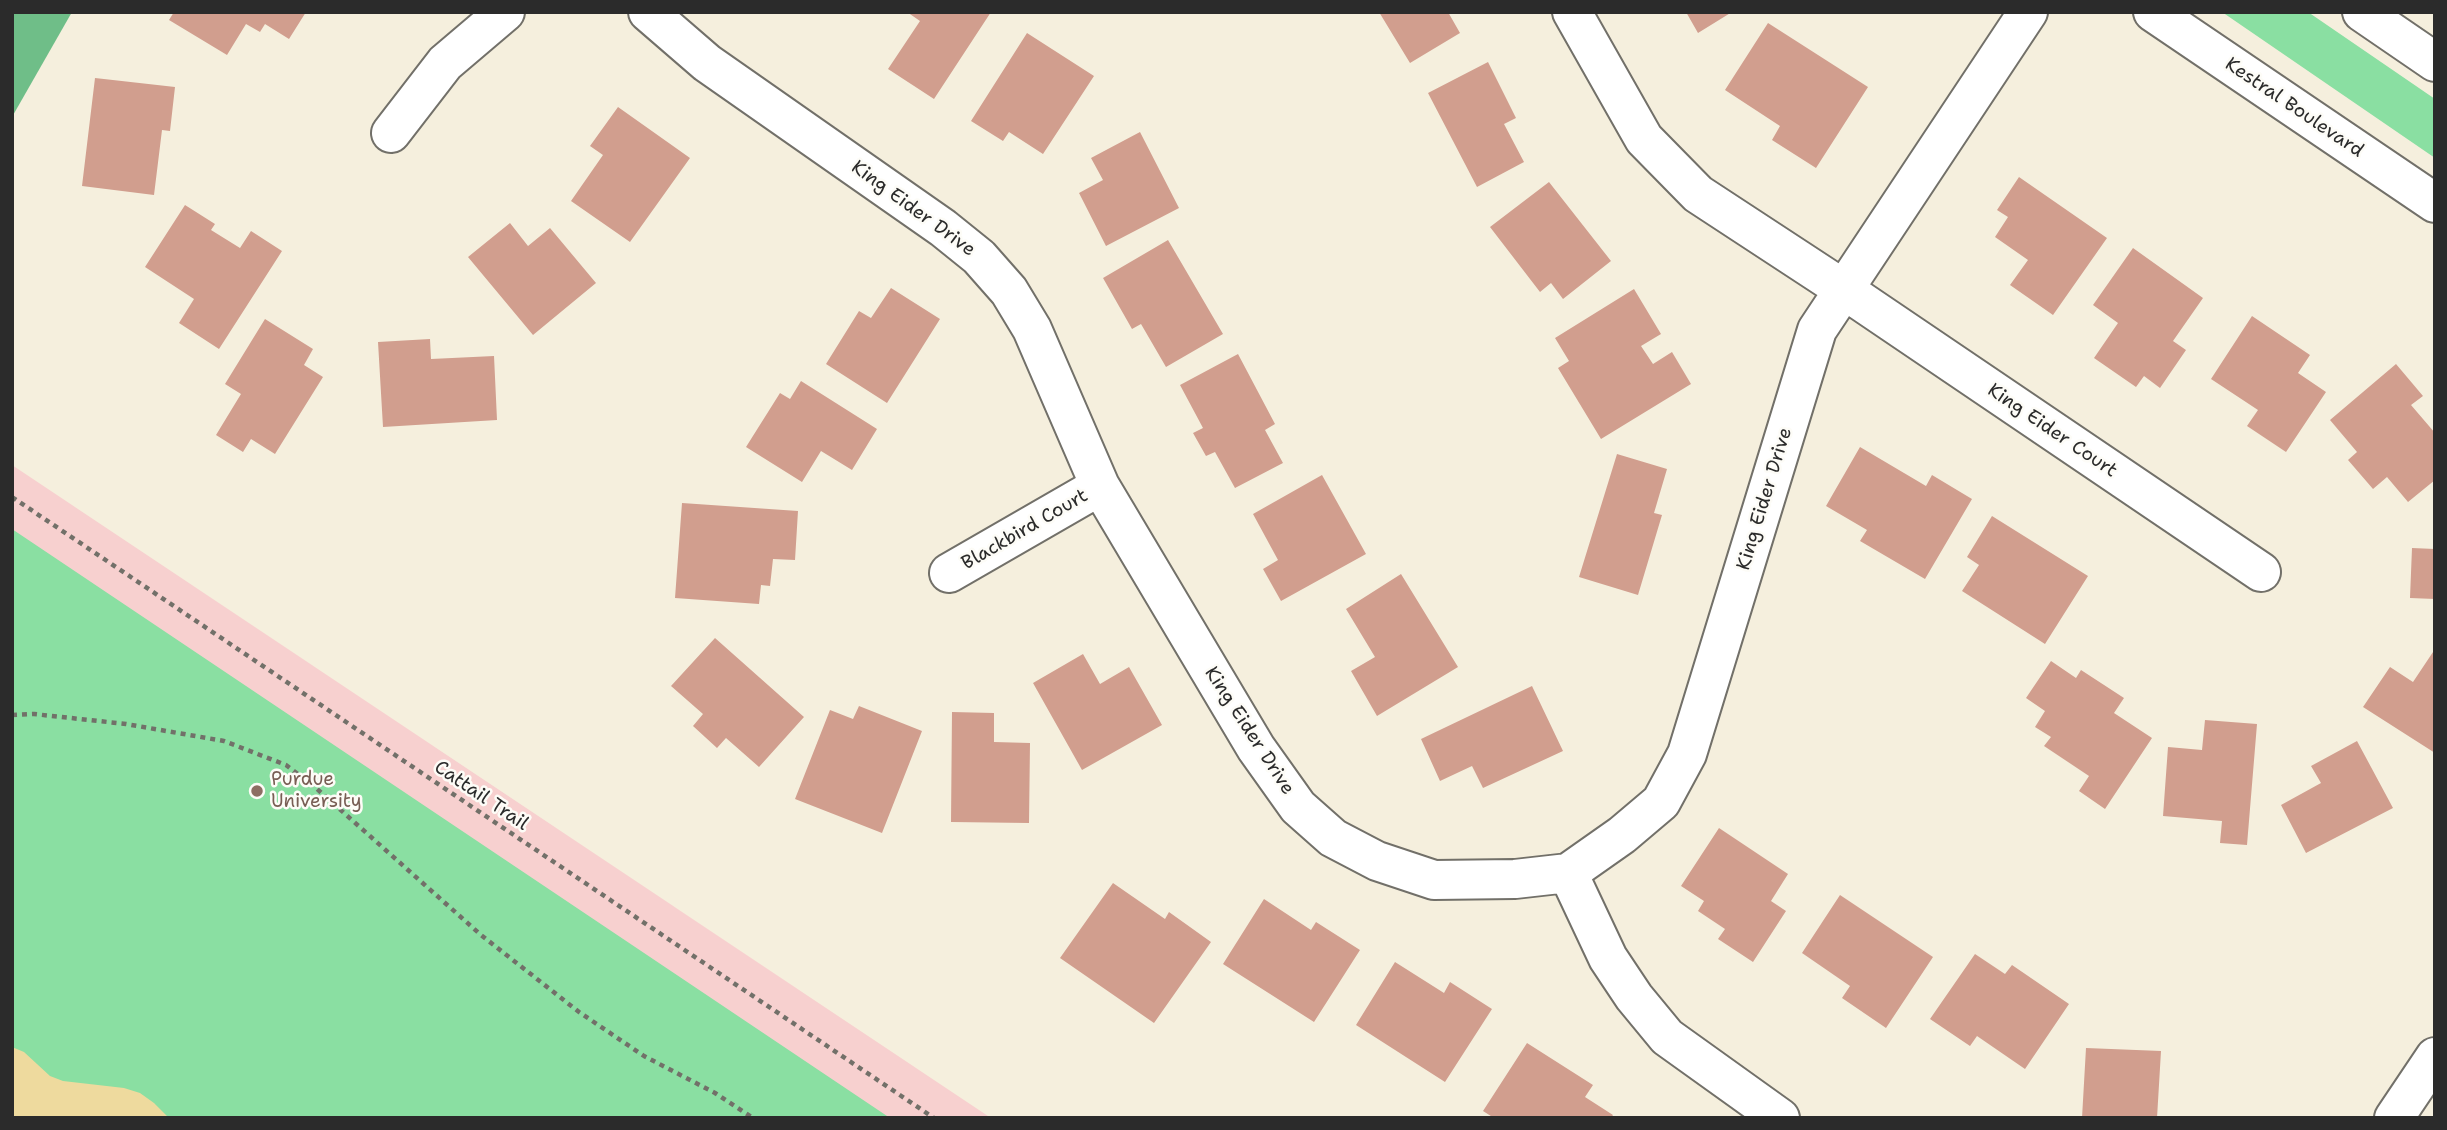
<!DOCTYPE html>
<style>
body{margin:0}
#map{position:relative;width:2447px;height:1130px;overflow:hidden;background:#f5efdd;font-family:"Shantell Sans",sans-serif}
canvas{display:block}
.frame{position:absolute;inset:0;border:14px solid #2b2b2b;pointer-events:none}
</style>
<div id="map">
<canvas width="2447" height="1130"></canvas>
<div class="frame"></div>
</div>
<script>
const context = document.querySelector('canvas').getContext('2d');
context.lineJoin = 'round';
function paint(path, color) { context.fillStyle = color; context.fill(path, 'evenodd'); }
const poly = rows => new Path2D(rows.map(r => 'M' + r).join(''));
function strokePath(path, color, width, dash) { context.strokeStyle = color; context.lineWidth = width; context.lineCap = dash ? 'butt' : 'round'; context.setLineDash(dash || []); context.stroke(path); }
function write(font, color, halo, rows, align = 'center') {
  context.font = font + ' "Shantell Sans",sans-serif'; context.lineWidth = 5; context.setLineDash([]); context.textBaseline = 'middle'; context.strokeStyle = halo; context.fillStyle = color; for (const [text, x, y, turn = 0] of rows) {
    context.save(); context.translate(x, y); context.rotate((+turn || 0) * Math.PI / 180); context.textAlign = isNaN(turn) ? turn : align; if (halo) context.strokeText(text, 0, 0); context.fillText(text, 0, 0); context.restore();
  }
}
paint(poly([
 [12,465,991,1118,12,1118]
]), '#f7d0cf');
paint(poly([
 [2222,12,2308,12,2435,99,2435,158],
 [12,529,890,1118,12,1118]
]), '#8adfa2');
paint(poly([
 [12,12,72,12,12,117]
]), '#6fbe88');
paint(poly([
 [12,1047,24,1052,50,1076,63,1081,124,1088,140,1093,154,1103,169,1118,12,1118]
]), '#eeda9e');
paint(poly([
 [174,12,306,12,289,39,265,24,260,32,246,24,227,55,169,20],
 [907,12,991,12,934,99,888,69,920,21],
 [1379,12,1448,12,1460,33,1410,63],
 [1686,12,1732,12,1698,33],
 [1768,23,1868,87,1816,168,1772,140,1780,126,1725,90],
 [1027,33,1094,76,1043,154,1009,132,1003,141,971,121],
 [1488,62,1516,118,1504,124,1524,162,1477,187,1428,93],
 [95,78,175,87,170,131,162,130,154,195,82,186],
 [618,107,690,158,630,242,571,201,603,155,590,146],
 [1140,132,1179,208,1106,246,1079,193,1103,180,1091,158],
 [2019,177,2107,238,2053,315,2010,285,2028,260,1995,237,2008,217,1997,210],
 [1549,182,1611,261,1563,299,1551,283,1540,292,1490,227],
 [185,205,215,224,211,230,240,248,251,231,282,251,219,349,179,323,194,299,145,267],
 [510,223,528,246,550,228,596,283,533,335,468,257],
 [1168,240,1223,334,1166,367,1141,324,1132,329,1103,278],
 [2133,248,2203,298,2173,341,2186,350,2160,388,2144,376,2136,387,2094,358,2118,323,2093,305],
 [891,288,940,319,887,403,826,364,859,311,871,318],
 [1634,289,1661,334,1641,346,1653,364,1672,352,1691,384,1601,439,1558,368,1569,361,1555,338],
 [2252,316,2310,355,2298,373,2326,392,2286,452,2247,426,2258,410,2211,379],
 [265,319,313,349,304,365,323,377,275,454,251,439,243,452,216,435,241,394,225,384],
 [430,339,431,359,494,356,497,420,383,427,378,342],
 [1238,354,1275,424,1265,430,1283,463,1235,488,1215,452,1206,456,1193,433,1203,428,1180,385],
 [2396,364,2423,396,2411,405,2435,433,2435,480,2408,502,2387,477,2373,489,2348,460,2357,452,2330,420],
 [801,381,877,429,852,470,821,451,802,482,746,447,780,393,790,399],
 [1860,447,1926,486,1932,475,1972,499,1925,579,1860,541,1867,530,1826,506],
 [1617,454,1667,469,1654,513,1662,515,1638,595,1579,577],
 [1322,475,1366,554,1281,601,1263,569,1278,560,1253,514],
 [682,503,798,511,795,560,773,559,770,586,761,585,759,604,675,598],
 [1992,516,2088,576,2045,644,1962,591,1979,565,1967,557],
 [2412,548,2435,549,2435,599,2410,598],
 [1401,574,1458,667,1377,716,1351,671,1375,657,1346,609],
 [715,638,804,717,759,767,726,738,717,748,693,726,703,714,671,686],
 [2435,649,2435,753,2363,707,2390,667,2413,682],
 [1083,654,1100,684,1129,667,1162,725,1082,770,1033,683],
 [2051,661,2076,678,2081,670,2124,698,2114,713,2152,738,2105,809,2079,791,2089,776,2044,746,2051,737,2035,727,2045,711,2026,698],
 [1532,686,1563,751,1483,788,1472,766,1440,781,1421,739],
 [859,706,922,731,882,833,795,799,830,710,853,719],
 [952,712,994,713,994,742,1030,743,1029,823,951,822],
 [2205,720,2257,724,2247,845,2220,843,2222,821,2163,816,2168,747,2202,750],
 [2357,741,2393,808,2306,853,2281,805,2321,783,2311,766],
 [1719,828,1788,874,1771,901,1786,911,1753,962,1718,939,1725,929,1698,911,1704,901,1681,886],
 [1113,883,1165,919,1169,912,1211,942,1154,1023,1060,958],
 [1840,895,1933,957,1886,1028,1842,998,1850,986,1802,953],
 [1264,899,1311,930,1316,922,1360,950,1314,1022,1223,964],
 [1975,954,2005,974,2012,965,2069,1004,2025,1069,1977,1036,1970,1046,1930,1019],
 [1395,962,1444,993,1450,982,1492,1009,1445,1082,1356,1025],
 [1527,1043,1593,1085,1585,1097,1613,1115,1611,1118,1494,1118,1483,1111],
 [2086,1048,2161,1051,2157,1118,2082,1118]
]), '#d19e8e');
const minor = poly([
 [648,12,707,63,943,228,979,257,1009,291,1032,329,1100,486,1256,748,1298,807,1333,838,1377,861,1434,880,1515,879,1568,873,1622,835,1661,802,1687,754,1817,330,2028,12],
 [1572,12,1644,139,1698,194,1843,289,2261,572],
 [2153,12,2435,203],
 [2362,12,2435,62],
 [391,133,445,63,505,12],
 [949,573,1100,486],
 [1568,873,1608,958,1634,997,1667,1037,1780,1118]
]);
const secondary = poly([
 [2394,1118,2435,1057]
]);
strokePath(minor, '#727069', 42);
strokePath(secondary, '#727069', 42);
strokePath(poly([
 [12,497,934,1118],
 [12,715,34,714,126,724,224,741,286,765,316,788,481,935,579,1012,644,1056,715,1093,753,1118]
]), '#727069', 4.5, [5, 5]);
strokePath(minor, '#fff', 38);
strokePath(secondary, '#fff', 38);
for (const [x, y, r, color] of [
 [257,791,7,"#8d6e63"]
]) { const dot = new Path2D(); dot.arc(x, y, r, 0, 2 * Math.PI); context.fillStyle = color; context.fill(dot); strokePath(dot, '#fdfcf7', 2.5); }
write('19px', '#2b2b2b', '#fdfcf7', [
 ["Kestral Boulevard",2294,108,34],
 ["King Eider Drive",913,209,36],
 ["King Eider Court",2052,431,34],
 ["King Eider Drive",1765,499,-73],
 ["Blackbird Court",1025,530,-30],
 ["King Eider Drive",1249,731,57],
 ["Cattail Trail",481,796,34]
]);
write('19px', '#785e54', '#fdfcf7', [
 ["Purdue",271,780],
 ["University",271,802]
], 'left');
</script>
